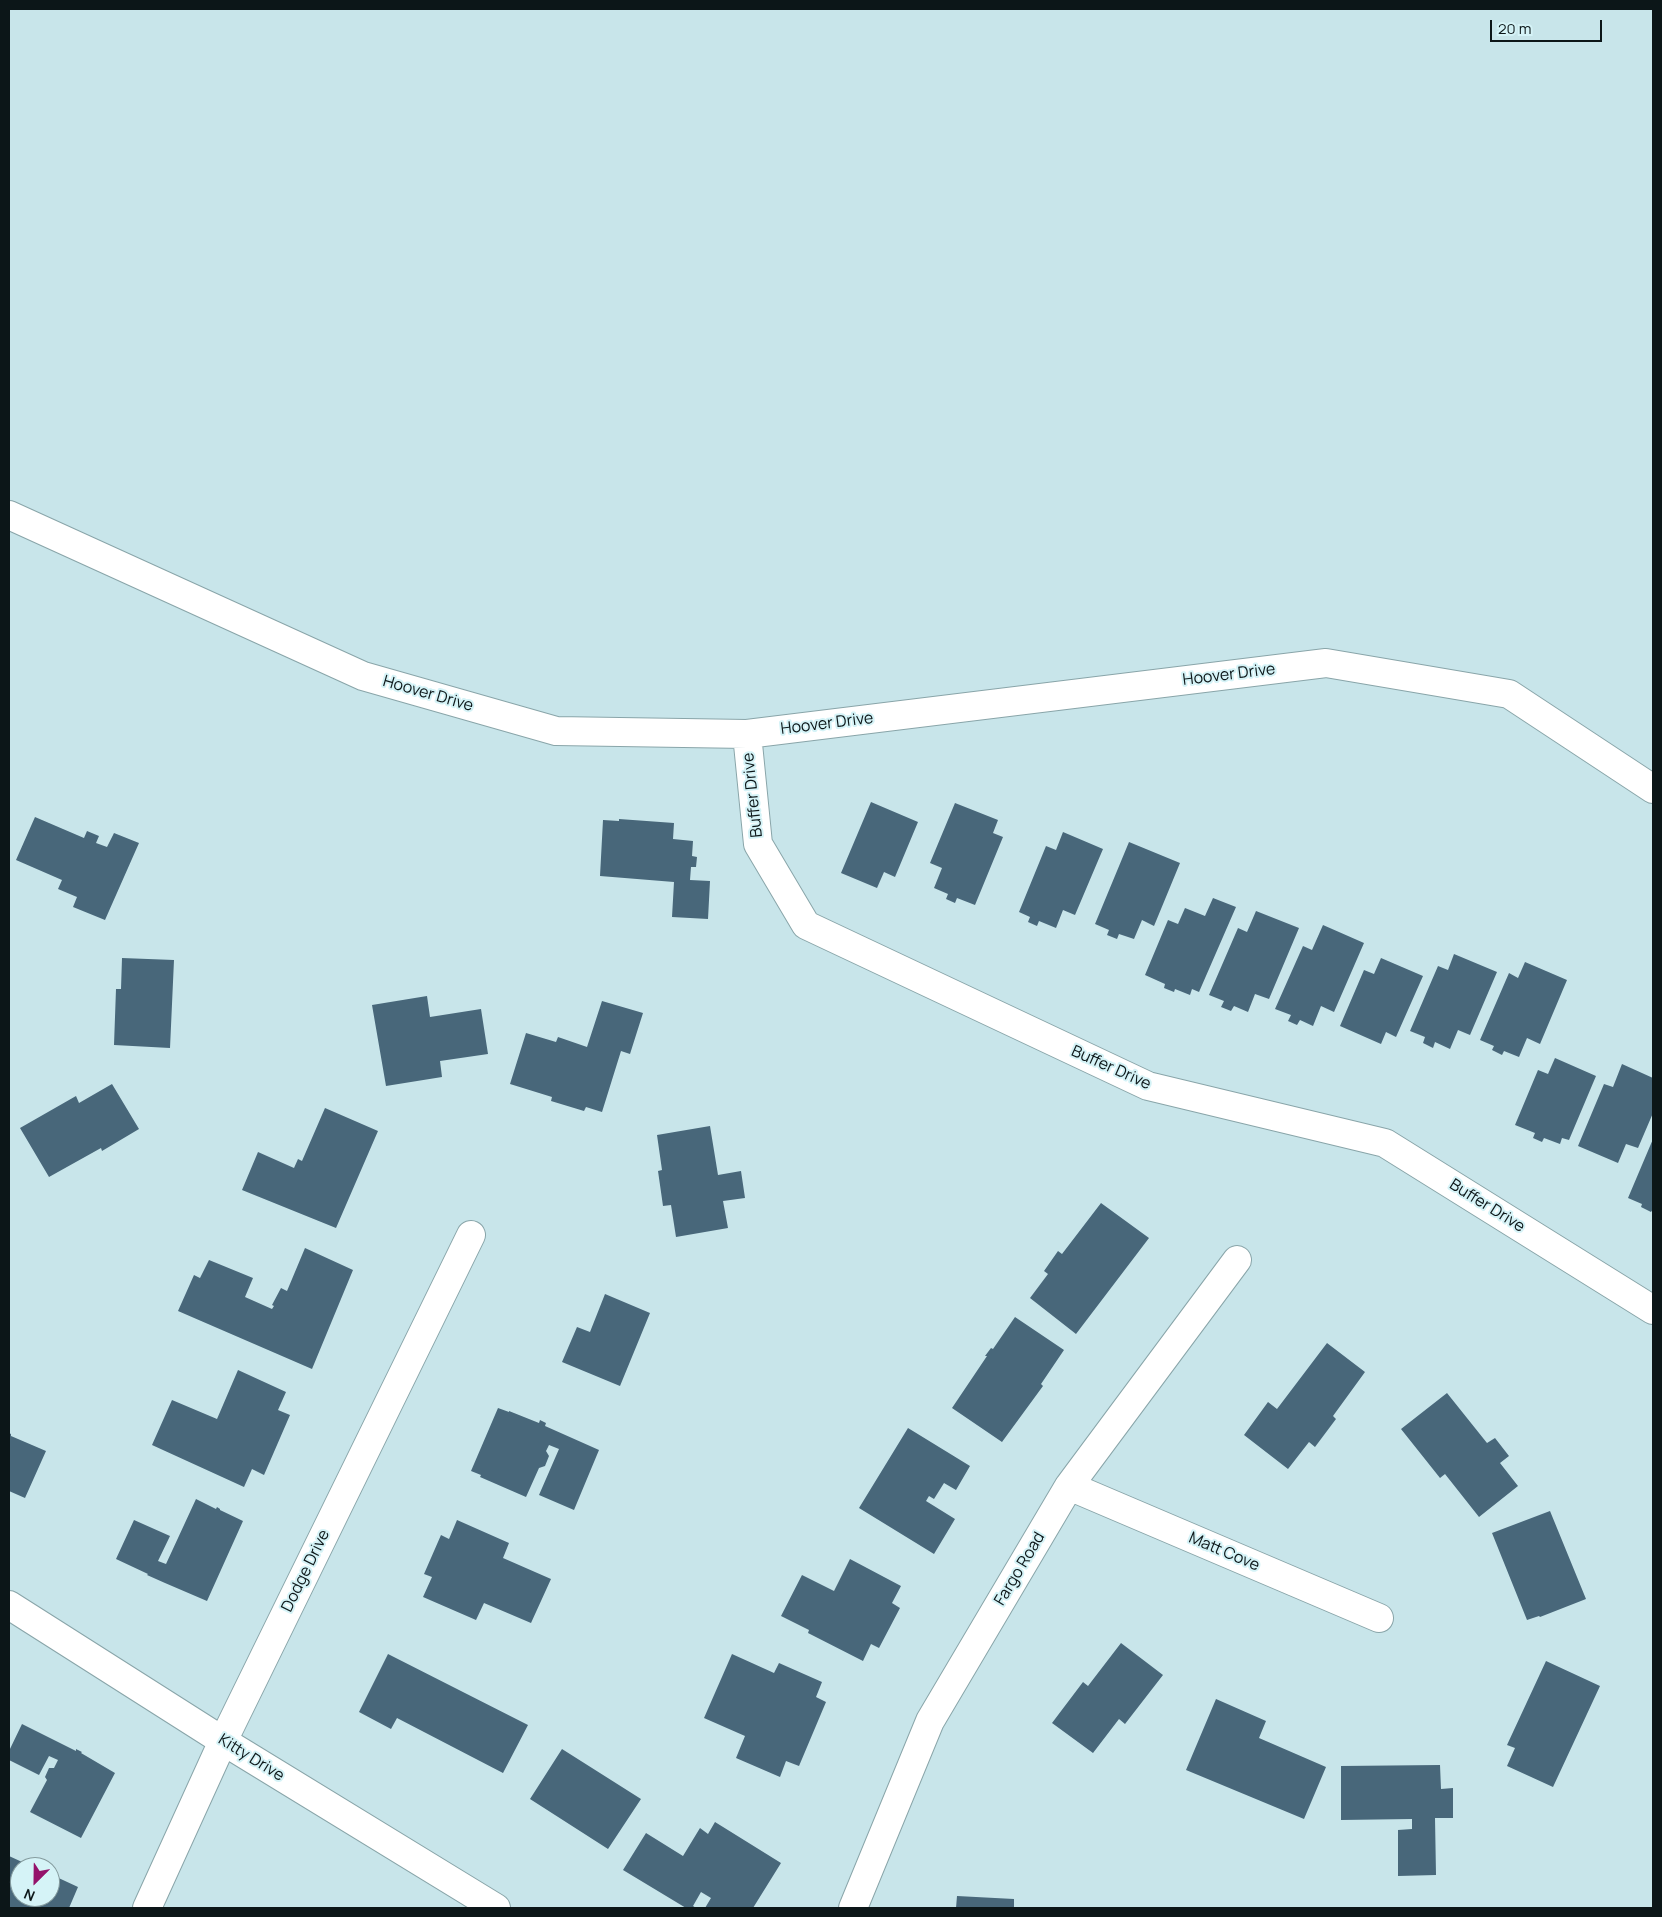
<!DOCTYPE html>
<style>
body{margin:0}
#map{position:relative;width:1662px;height:1917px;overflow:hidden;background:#c8e5ea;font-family:Manrope,sans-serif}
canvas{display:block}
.frame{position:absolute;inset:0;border:10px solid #0c1618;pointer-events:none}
.north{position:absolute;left:10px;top:1857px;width:50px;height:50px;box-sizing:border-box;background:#d5f3f7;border:1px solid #859b9e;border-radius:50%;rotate:203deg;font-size:14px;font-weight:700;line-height:20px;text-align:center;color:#0c1618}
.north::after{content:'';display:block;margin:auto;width:18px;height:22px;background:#94126b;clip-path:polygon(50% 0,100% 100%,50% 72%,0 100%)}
.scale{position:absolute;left:1490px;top:20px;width:112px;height:22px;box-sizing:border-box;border:2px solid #0c1618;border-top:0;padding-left:6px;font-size:15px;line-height:18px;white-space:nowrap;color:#0c1618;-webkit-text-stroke:4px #d5f3f7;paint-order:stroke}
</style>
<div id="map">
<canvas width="1662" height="1917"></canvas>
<div class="frame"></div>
<div class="north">N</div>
<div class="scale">20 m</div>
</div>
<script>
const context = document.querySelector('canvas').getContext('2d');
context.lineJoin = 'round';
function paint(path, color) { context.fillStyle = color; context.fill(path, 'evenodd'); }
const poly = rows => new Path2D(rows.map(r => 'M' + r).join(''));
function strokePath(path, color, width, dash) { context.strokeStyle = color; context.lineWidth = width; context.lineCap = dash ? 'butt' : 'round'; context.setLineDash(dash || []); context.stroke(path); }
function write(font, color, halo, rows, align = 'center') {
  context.font = font + ' Manrope,sans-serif'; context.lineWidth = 4; context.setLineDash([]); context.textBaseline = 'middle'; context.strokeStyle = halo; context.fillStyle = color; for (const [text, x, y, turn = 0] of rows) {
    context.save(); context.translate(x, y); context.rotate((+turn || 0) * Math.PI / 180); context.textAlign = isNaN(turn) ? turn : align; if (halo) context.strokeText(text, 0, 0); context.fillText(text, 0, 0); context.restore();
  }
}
paint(poly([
 [871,802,918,822,895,877,884,872,877,888,841,873],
 [955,803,998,820,993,833,1003,837,975,905,957,898,955,903,946,899,948,894,934,888,942,868,930,863],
 [35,817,84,838,87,831,99,836,96,843,107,847,114,833,139,843,105,920,73,907,77,897,58,889,62,880,16,860],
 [619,819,674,823,673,839,693,841,692,856,697,857,696,867,691,867,690,880,710,881,708,919,672,917,674,882,600,876,603,820,619,821],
 [1063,832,1103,849,1075,915,1063,910,1056,928,1039,921,1037,926,1028,922,1030,917,1019,912,1046,846,1056,850],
 [1129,842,1180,863,1154,926,1142,920,1134,939,1119,934,1117,939,1107,935,1109,930,1095,924],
 [1213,898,1236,907,1199,992,1192,989,1190,995,1175,989,1174,992,1164,988,1165,984,1145,975,1168,920,1178,924,1185,908,1205,916],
 [1256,911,1299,928,1269,999,1255,994,1248,1012,1234,1006,1231,1011,1221,1007,1224,1001,1209,995,1238,928,1247,932],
 [1323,925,1364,943,1334,1012,1321,1006,1313,1026,1300,1020,1297,1025,1288,1021,1291,1015,1275,1009,1303,946,1312,950],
 [1454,954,1497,972,1470,1035,1458,1030,1450,1049,1435,1042,1433,1048,1423,1043,1425,1037,1410,1031,1438,966,1448,970],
 [122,958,174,960,170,1048,114,1045,116,989,121,989],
 [1381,958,1423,976,1396,1037,1386,1032,1381,1044,1340,1026,1364,970,1374,974],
 [1525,962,1567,980,1540,1044,1527,1038,1519,1057,1504,1051,1502,1055,1492,1050,1494,1046,1480,1040,1509,973,1518,978],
 [427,996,430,1017,481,1009,488,1054,440,1061,442,1077,386,1086,372,1005],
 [602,1001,643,1013,630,1054,621,1051,602,1112,586,1107,584,1111,551,1101,552,1097,510,1084,526,1033,556,1042,558,1037,587,1047],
 [1555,1058,1596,1076,1569,1140,1562,1138,1560,1144,1544,1138,1542,1142,1533,1138,1535,1133,1515,1125,1538,1070,1548,1074],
 [1622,1064,1653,1078,1653,1113,1638,1148,1626,1144,1618,1163,1578,1146,1604,1084,1613,1087],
 [112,1084,139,1129,102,1151,101,1148,49,1177,20,1128,76,1096,79,1103],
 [325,1108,378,1131,336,1228,242,1190,258,1152,294,1168,298,1159,302,1161],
 [710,1126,718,1175,741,1171,745,1198,723,1201,728,1228,676,1237,671,1205,663,1206,658,1171,662,1170,657,1135],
 [1653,1139,1653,1209,1651,1212,1641,1207,1642,1204,1628,1198],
 [1101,1203,1149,1238,1076,1334,1030,1298,1048,1274,1044,1271,1058,1251,1062,1254],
 [305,1248,353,1270,312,1369,178,1311,194,1275,200,1278,209,1260,253,1278,245,1297,272,1309,274,1306,272,1305,281,1288,287,1291],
 [605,1294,650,1313,620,1386,562,1362,577,1327,590,1332],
 [1015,1317,1064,1350,1041,1384,1043,1386,1002,1442,952,1408,987,1356,985,1356,991,1348,993,1349],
 [1327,1343,1365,1372,1333,1416,1336,1419,1315,1447,1309,1442,1288,1469,1244,1435,1268,1402,1277,1409],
 [238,1370,286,1392,278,1410,290,1415,264,1475,252,1469,244,1487,152,1445,172,1400,217,1419],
 [1447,1393,1487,1443,1495,1438,1509,1456,1500,1463,1518,1486,1479,1517,1445,1474,1440,1478,1401,1429],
 [498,1408,509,1412,509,1411,539,1423,540,1420,546,1423,545,1426,599,1450,574,1510,539,1495,559,1449,549,1445,546,1451,549,1456,545,1466,539,1468,526,1497,480,1477,481,1475,471,1471],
 [908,1428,970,1466,956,1490,944,1483,934,1499,929,1496,926,1501,955,1519,934,1554,859,1508],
 [9,1433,11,1434,11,1436,46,1451,25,1498,9,1491],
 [196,1499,216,1509,217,1507,220,1509,220,1510,243,1521,207,1601,165,1583,147,1575,148,1574,116,1559,134,1520,170,1536,158,1561,166,1564],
 [1550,1511,1586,1599,1540,1617,1539,1616,1527,1620,1492,1533],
 [457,1520,509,1543,503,1558,551,1579,531,1623,484,1603,476,1620,423,1597,432,1577,424,1574,441,1535,449,1539],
 [850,1559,901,1586,892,1603,900,1608,879,1648,871,1644,863,1661,808,1633,809,1630,781,1616,802,1575,834,1591],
 [1121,1643,1163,1675,1125,1724,1119,1719,1093,1753,1052,1723,1083,1682,1088,1686],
 [388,1654,528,1725,503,1773,397,1718,391,1729,359,1712],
 [732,1654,774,1673,779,1663,822,1682,816,1697,826,1702,799,1766,786,1761,780,1777,736,1758,745,1736,704,1718],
 [1546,1661,1600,1686,1553,1787,1507,1766,1515,1748,1507,1745],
 [1216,1699,1266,1721,1259,1738,1326,1767,1304,1819,1186,1770],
 [22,1724,76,1751,76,1749,82,1752,81,1753,115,1773,81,1838,30,1812,47,1780,45,1777,49,1768,54,1768,58,1760,49,1756,39,1775,9,1760,9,1751],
 [562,1749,641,1799,608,1849,530,1799],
 [1440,1765,1441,1789,1453,1788,1453,1818,1435,1818,1436,1875,1398,1876,1398,1830,1412,1829,1412,1819,1341,1820,1341,1766],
 [715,1822,781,1863,753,1908,705,1908,711,1898,701,1892,693,1906,696,1908,686,1908,623,1870,646,1833,683,1856,700,1828,708,1834],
 [9,1856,33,1867,20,1867,20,1897,50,1897,50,1874,78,1887,69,1908,9,1908],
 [957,1896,1014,1899,1014,1908,956,1908]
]), '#48677a');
const street = poly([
 [9,515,363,676,556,731,747,734,1326,663,1509,694,1653,789],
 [747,734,758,844,806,925,1148,1086,1385,1143,1653,1310],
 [1069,1486,1379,1618],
 [9,1605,223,1741,496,1908],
 [147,1908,223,1741,471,1235],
 [853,1908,930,1721,1069,1486,1237,1260]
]);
strokePath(street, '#89a5a9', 30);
strokePath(street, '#fff', 28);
write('16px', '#0c1618', '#d5f3f7', [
 ["Hoover Drive",1229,675,-7],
 ["Hoover Drive",428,694,16],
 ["Hoover Drive",827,724,-7],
 ["Buffer Drive",753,795,-96],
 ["Buffer Drive",1111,1068,24],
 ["Buffer Drive",1487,1206,32],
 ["Matt Cove",1224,1552,23],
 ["Fargo Road",1020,1569,-59],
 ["Dodge Drive",306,1571,-64],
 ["Kitty Drive",251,1758,32]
]);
</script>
